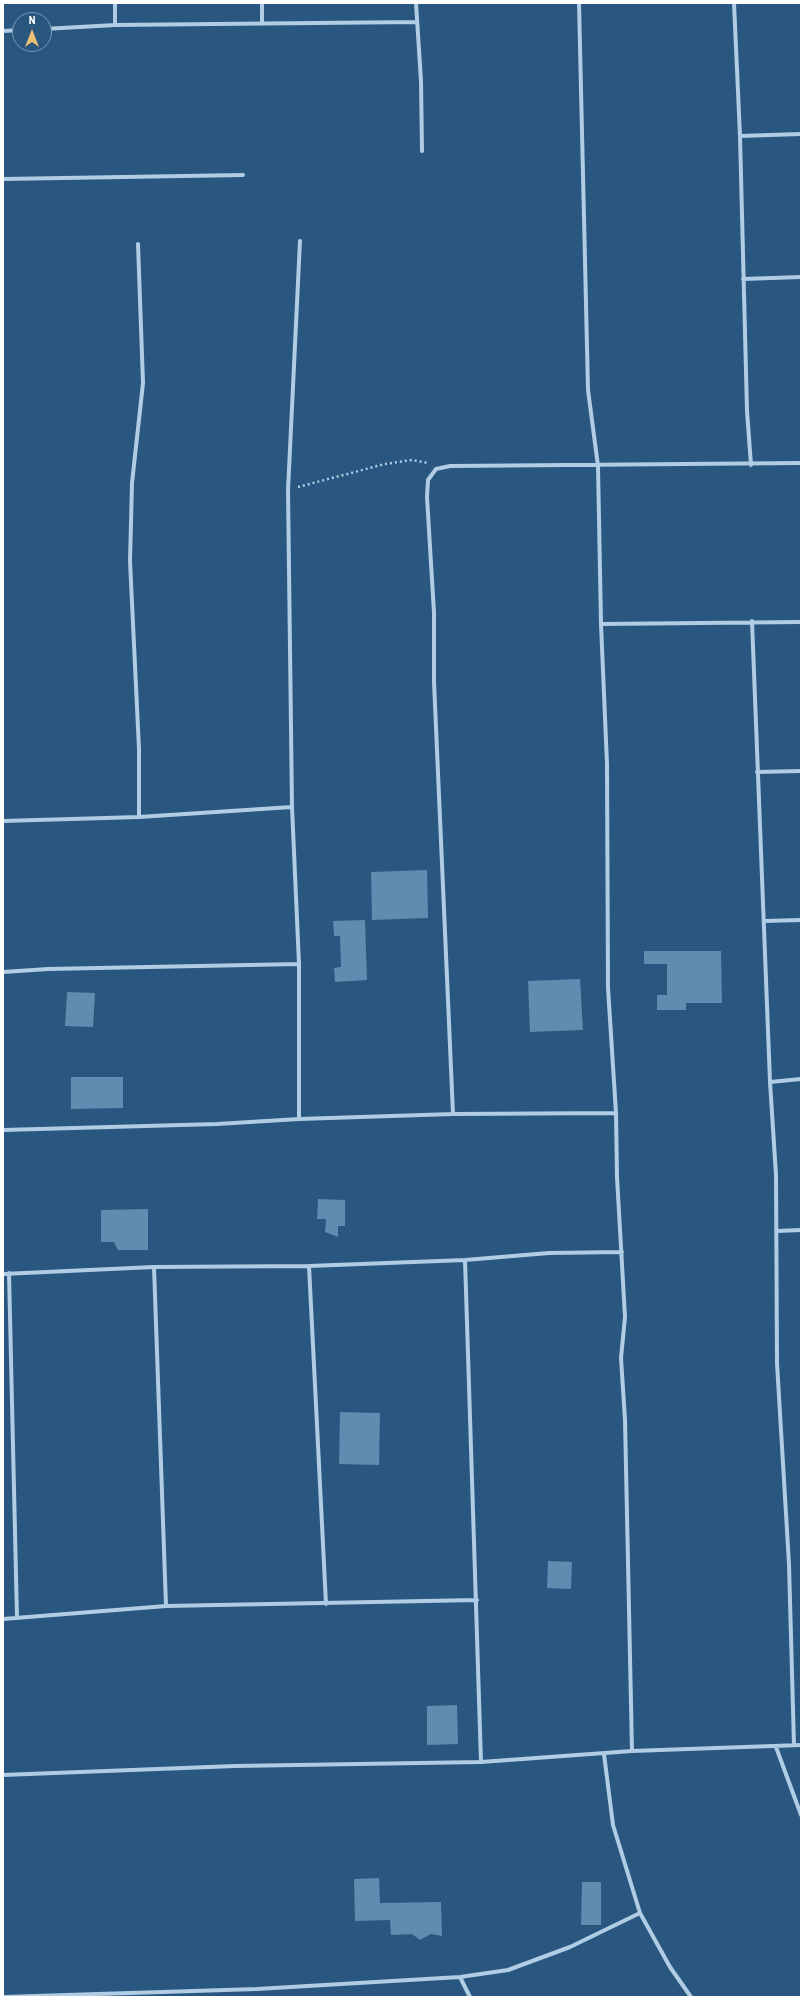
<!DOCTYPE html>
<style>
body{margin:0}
#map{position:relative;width:804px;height:2000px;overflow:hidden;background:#29577f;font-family:"Roboto Condensed",sans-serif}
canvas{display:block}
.frame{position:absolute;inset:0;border:4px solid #fff;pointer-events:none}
.north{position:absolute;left:12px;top:12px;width:40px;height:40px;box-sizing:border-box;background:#29577f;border:1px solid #7f9ab2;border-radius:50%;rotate:0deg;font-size:11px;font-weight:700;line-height:16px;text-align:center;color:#fff}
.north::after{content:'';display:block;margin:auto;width:14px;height:18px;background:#ecbf77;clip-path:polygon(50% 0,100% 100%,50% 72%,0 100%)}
</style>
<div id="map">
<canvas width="804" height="2000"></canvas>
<div class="frame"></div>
<div class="north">N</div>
</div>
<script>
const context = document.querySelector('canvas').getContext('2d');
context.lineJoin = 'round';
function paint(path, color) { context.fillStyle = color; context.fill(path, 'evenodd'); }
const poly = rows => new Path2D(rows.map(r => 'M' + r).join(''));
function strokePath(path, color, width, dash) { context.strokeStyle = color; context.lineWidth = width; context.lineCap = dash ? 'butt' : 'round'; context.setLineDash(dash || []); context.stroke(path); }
paint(poly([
 [427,870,428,918,372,920,371,872],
 [365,920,367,980,335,982,334,968,341,967,340,936,334,936,333,921],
 [644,951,721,951,722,1003,686,1003,686,1010,657,1010,657,995,667,995,667,964,644,964],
 [580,979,583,1030,530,1032,528,981],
 [67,992,95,993,93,1027,65,1026],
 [71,1077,123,1077,123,1108,71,1109],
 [318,1199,345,1200,345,1226,338,1226,338,1237,325,1232,326,1219,317,1219],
 [148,1209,148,1250,118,1250,114,1242,101,1242,101,1210],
 [340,1412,380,1413,379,1465,339,1464],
 [548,1561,572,1562,571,1589,547,1588],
 [457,1705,458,1744,427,1745,427,1706],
 [379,1878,380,1903,441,1902,442,1936,431,1934,420,1940,412,1934,391,1935,390,1920,355,1921,354,1879],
 [582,1882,601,1882,601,1925,581,1925]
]), '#618baf');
strokePath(poly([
 [298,487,385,464,412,460,428,463]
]), '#b0cde5', 2.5, [2, 3]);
strokePath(poly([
 [262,3,262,22],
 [416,3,421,81,422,151],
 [734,3,740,136,747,411,751,465],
 [115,25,115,3],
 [44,29,115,25,416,22],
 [3,31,20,30],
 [740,136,801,134],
 [3,179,243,175],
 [138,244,143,383,132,483,130,561,139,749,139,817],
 [743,279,801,277],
 [752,621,770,1082,776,1175,777,1363,789,1564,794,1745],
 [601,624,801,622],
 [757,772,801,771],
 [3,821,139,817,292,807],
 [764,921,801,920],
 [3,972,48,969,299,964],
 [770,1082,801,1079],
 [453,1114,434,682,434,613,427,497,428,480,436,469,450,466,801,463],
 [299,1119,299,964,292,807,288,490,300,241],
 [3,1130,217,1124,299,1119,453,1114,616,1113],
 [777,1231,801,1230],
 [465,1260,481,1762],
 [309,1266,326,1604],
 [154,1267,166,1606],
 [9,1273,17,1618],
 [3,1274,154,1267,309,1266,465,1260,549,1253,622,1252],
 [3,1619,166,1606,477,1600],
 [776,1747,801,1815],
 [632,1751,801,1745],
 [604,1754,613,1825,640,1913,670,1967,691,1997],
 [3,1775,235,1766,481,1762,632,1751,625,1420,621,1358,625,1317,617,1177,616,1113,608,988,607,764,601,624,598,466,588,390,579,3],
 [460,1977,470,1997],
 [3,1997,257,1989,460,1977,508,1970,570,1947,640,1913]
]), '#b0cde5', 4);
</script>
